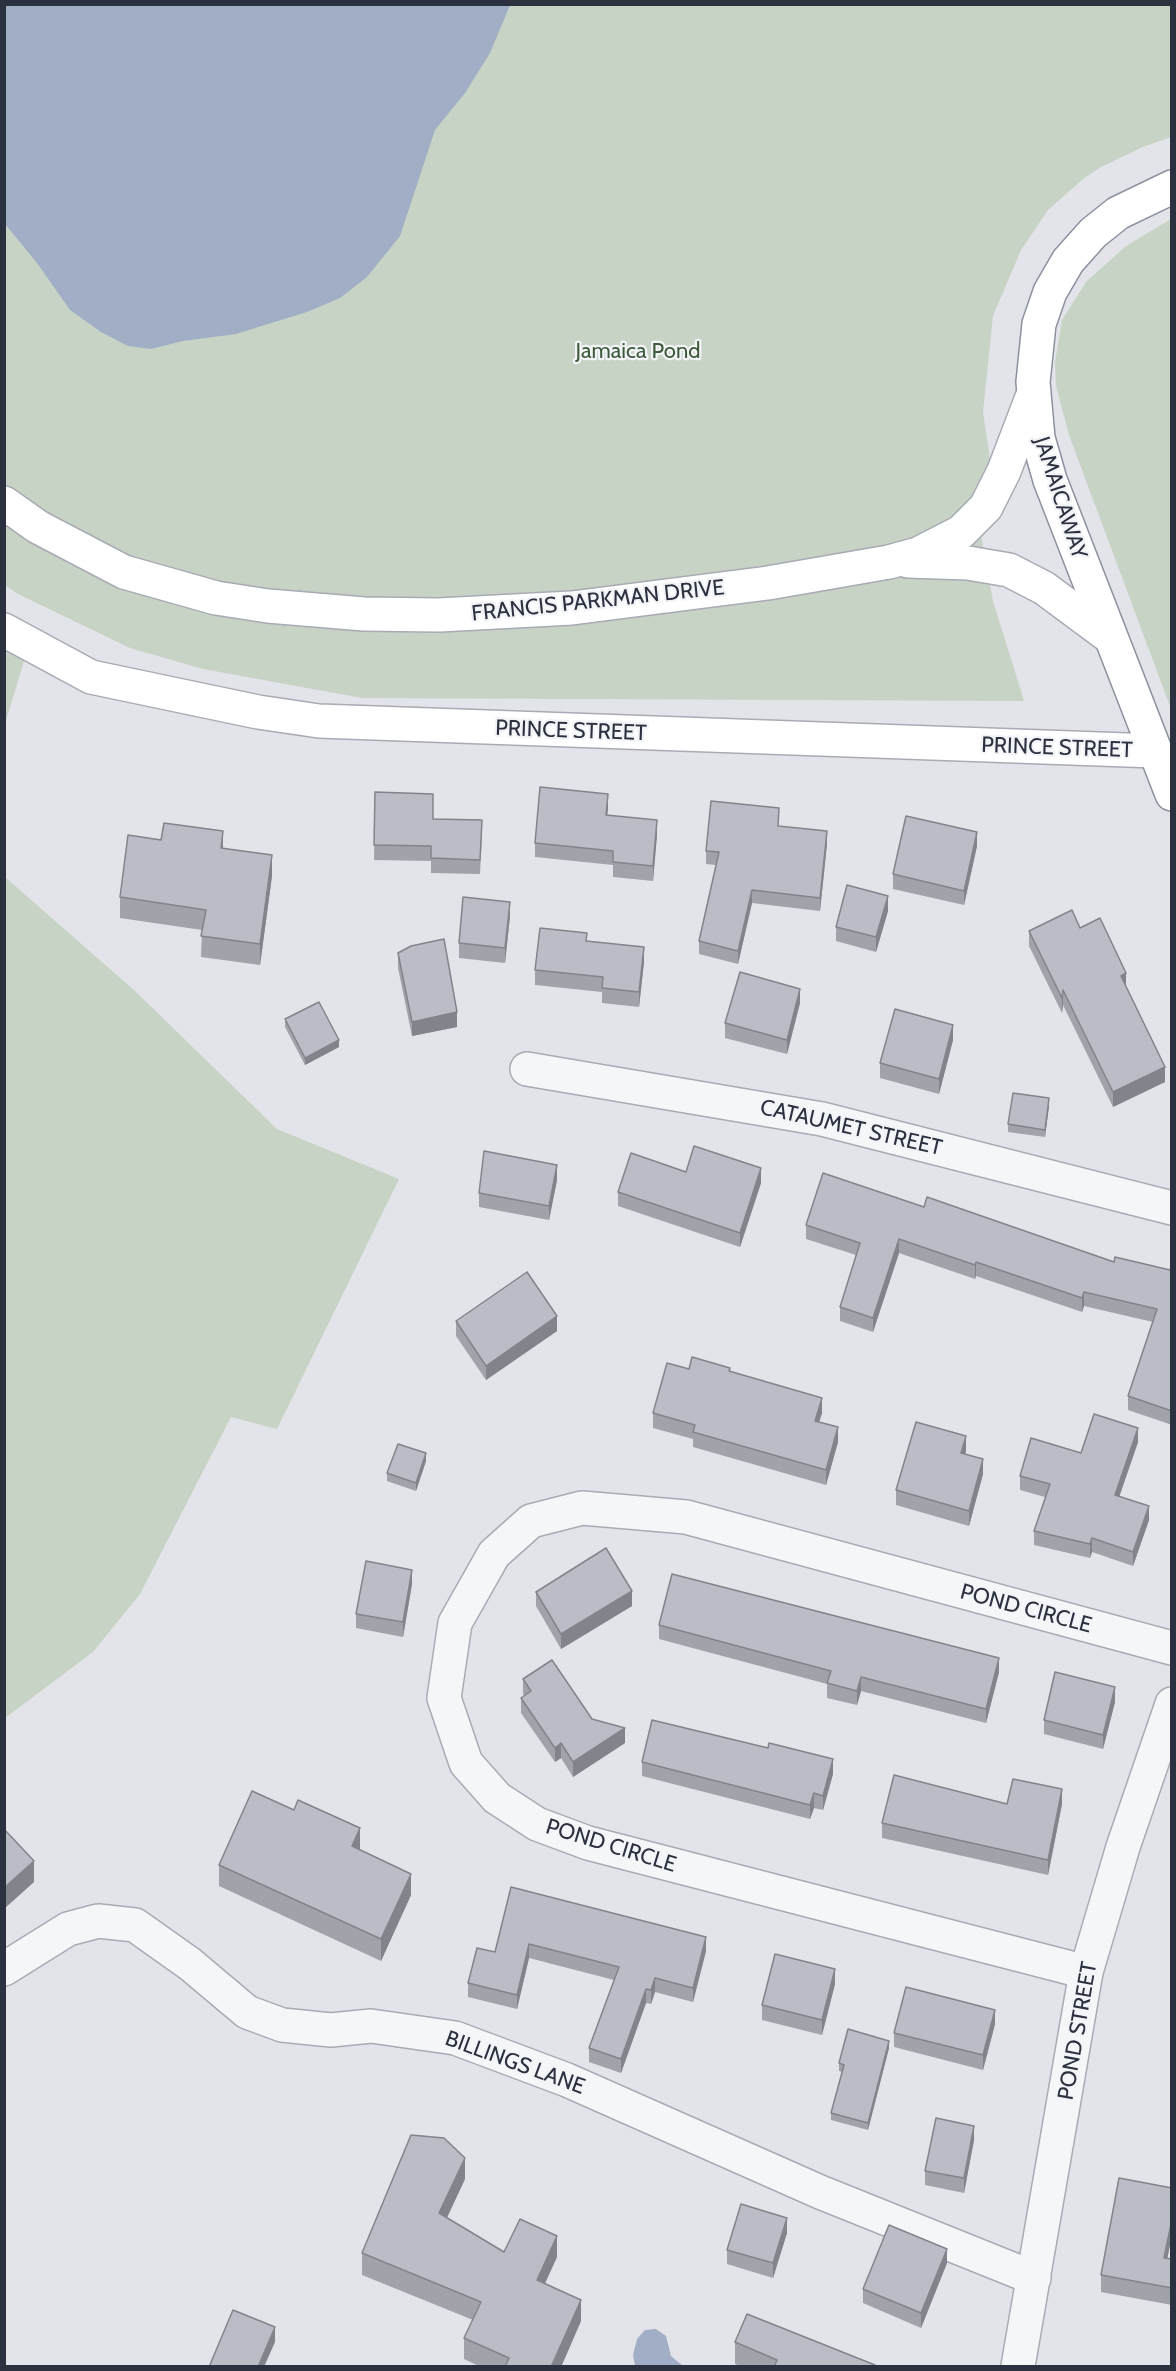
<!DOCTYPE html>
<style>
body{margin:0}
#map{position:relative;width:1176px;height:2371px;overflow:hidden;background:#e3e4ea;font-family:Cabin,sans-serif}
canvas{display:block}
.frame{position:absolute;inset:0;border:6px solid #2c3140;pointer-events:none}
</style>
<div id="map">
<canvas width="1176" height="2371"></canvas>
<div class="frame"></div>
</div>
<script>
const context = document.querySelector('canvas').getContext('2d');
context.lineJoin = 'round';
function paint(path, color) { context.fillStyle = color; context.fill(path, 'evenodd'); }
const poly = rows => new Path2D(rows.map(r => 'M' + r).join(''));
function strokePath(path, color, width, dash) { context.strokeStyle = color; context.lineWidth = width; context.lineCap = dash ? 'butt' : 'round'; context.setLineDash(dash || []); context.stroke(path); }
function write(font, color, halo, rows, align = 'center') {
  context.font = font + ' Cabin,sans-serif'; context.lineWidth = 4.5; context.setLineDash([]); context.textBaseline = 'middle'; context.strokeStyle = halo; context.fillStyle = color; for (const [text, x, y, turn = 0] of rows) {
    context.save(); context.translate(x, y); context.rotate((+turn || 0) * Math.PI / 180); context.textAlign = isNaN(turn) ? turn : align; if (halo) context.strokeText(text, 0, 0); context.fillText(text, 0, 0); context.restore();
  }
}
paint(poly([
 [5,5,1171,5,1171,137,1143,147,1101,167,1083,179,1048,210,1021,250,993,316,983,412,991,467,974,496,993,601,1024,701,362,698,203,669,130,648,16,593,5,585],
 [1171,219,1171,709,1069,435,1056,386,1055,362,1062,320,1086,282,1126,246],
 [5,648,24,661,5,724],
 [5,877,135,991,277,1129,399,1179,277,1429,231,1417,140,1594,93,1652,5,1718]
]), '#c6d3c5');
paint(poly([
 [4,5,5,4,510,5,490,53,465,93,435,130,400,236,367,277,340,298,307,312,236,334,183,341,151,349,128,346,101,332,70,310,37,263,5,224],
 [656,2329,666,2336,671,2356,683,2366,635,2366,633,2355,637,2339,645,2330]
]), '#a1aec6');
const minor = poly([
 [527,1069,822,1119,1172,1208],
 [4,1969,68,1929,98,1921,135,1925,190,1964,247,2012,282,2025,331,2030,371,2026,455,2038,567,2080,820,2192,1034,2278],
 [1086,1972,588,1843,537,1824,497,1798,466,1763,444,1698,455,1623,494,1554,531,1521,582,1508,686,1517,1172,1648]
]);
const tertiary = poly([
 [1018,2366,1086,1972,1123,1847,1172,1704]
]);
const secondary = poly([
 [4,503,38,527,124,572,216,598,268,606,364,614,439,615,572,608,768,583,889,562,918,554,961,532,986,507,1004,471,1033,395],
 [908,561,968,563,1009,570,1044,588,1110,637],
 [4,630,91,677,258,712,319,721,1155,751]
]);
const trunk = poly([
 [1172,187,1118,213,1093,233,1068,261,1050,292,1039,324,1033,382,1038,438,1050,480,1172,794]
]);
strokePath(minor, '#a8abb4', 36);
strokePath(tertiary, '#a8abb4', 36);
strokePath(secondary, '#a8abb4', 36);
strokePath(trunk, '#8b919f', 36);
strokePath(minor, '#f5f6f8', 33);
strokePath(tertiary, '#f5f6f8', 33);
strokePath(secondary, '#fff', 33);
strokePath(trunk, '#fff', 33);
paint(poly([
 [375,792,433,819,482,835,480,874,431,873,431,861,374,860],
 [608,808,607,815,657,835,653,881,613,877,613,865,535,857,535,843],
 [779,826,827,844,820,911,752,903,738,964,699,954,699,941,716,865,706,864,706,851],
 [977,846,964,905,893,889,893,874],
 [223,848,272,876,260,965,201,957,202,930,120,918,120,897],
 [888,911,876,952,836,941,836,927],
 [510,916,505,963,459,958,459,943],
 [1080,928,1165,1082,1113,1107,1063,1005,1062,1013,1029,946,1029,931],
 [587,941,644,962,639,1007,602,1003,602,992,535,985,535,970],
 [398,953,457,1027,412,1036,398,968],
 [800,1003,787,1054,725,1038,725,1023],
 [285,1019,339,1047,305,1065,285,1027],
 [953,1040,939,1094,880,1078,880,1063],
 [1049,1106,1045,1137,1008,1132,1008,1124],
 [686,1172,761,1183,740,1247,618,1206,618,1192],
 [557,1180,549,1220,479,1207,479,1193],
 [924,1207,1114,1262,1170,1270,1172,1265,1172,1425,1128,1410,1128,1396,1153,1322,1084,1306,1082,1312,976,1276,975,1279,899,1253,873,1332,840,1321,840,1307,856,1255,806,1239,806,1225],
 [456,1321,557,1331,486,1380,456,1336],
 [689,1369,730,1372,822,1413,819,1422,838,1442,826,1485,693,1447,693,1439,653,1428,653,1413],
 [1138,1442,1119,1497,1149,1520,1133,1566,1092,1552,1090,1558,1034,1545,1034,1531,1045,1497,1020,1490,1020,1476,1081,1453],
 [966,1451,965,1454,983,1474,969,1526,896,1505,896,1490],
 [426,1461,416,1491,387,1481,387,1473],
 [412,1584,403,1637,356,1628,356,1614],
 [536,1592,632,1606,561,1649,536,1606],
 [659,1625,999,1672,986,1723,861,1691,857,1705,827,1698,827,1684,659,1639],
 [523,1679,592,1719,625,1743,573,1777,561,1758,555,1762,521,1713,521,1698,525,1696,523,1694],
 [1115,1702,1103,1749,1044,1734,1044,1720],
 [768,1748,833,1774,823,1810,814,1808,810,1819,642,1776,642,1762],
 [1007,1804,1062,1804,1048,1875,882,1838,882,1823],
 [360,1849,360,1850,411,1895,381,1961,219,1886,219,1865],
 [511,1887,706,1951,693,2002,655,1992,651,2004,646,2003,621,2073,589,2062,589,2048,614,1980,529,1958,517,2009,468,1997,468,1983,495,1952],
 [835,1984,822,2035,762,2020,762,2005],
 [995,2024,983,2070,894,2047,894,2033],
 [889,2048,868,2130,831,2120,831,2113,842,2072,839,2071,839,2063],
 [974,2140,964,2193,925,2185,925,2171],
 [465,2179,447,2218,504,2252,557,2257,545,2283,581,2321,561,2367,481,2367,464,2359,464,2338,473,2320,362,2275,362,2253],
 [1172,2188,1172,2235,1167,2259,1172,2259,1172,2305,1101,2292,1101,2275],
 [787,2233,773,2278,727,2264,727,2250],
 [947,2263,921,2328,863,2303,863,2289],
 [735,2342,875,2367,742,2367,735,2364]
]), '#a0a3aa');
paint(poly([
 [608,794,608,808,606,830,606,815],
 [657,820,657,835,653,881,653,866],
 [223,831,223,852,221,848],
 [827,831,827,844,820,911,820,898],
 [977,832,977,846,964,905,964,891],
 [272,855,272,876,260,965,260,944],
 [752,890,752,903,738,964,738,951],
 [888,896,888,911,876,952,876,937],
 [510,902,510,916,505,963,505,948],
 [644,947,644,962,639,1007,639,992],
 [1126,973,1126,987,1121,976],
 [800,989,800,1003,787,1054,787,1040],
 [1063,990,1063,1005,1062,1013,1062,998],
 [457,1012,457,1027,412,1036,412,1022],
 [953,1025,953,1040,939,1094,939,1079],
 [339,1040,339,1047,305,1065,305,1058],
 [1165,1067,1165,1082,1113,1107,1113,1092],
 [1049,1098,1049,1106,1045,1137,1045,1130],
 [557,1165,557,1180,549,1220,549,1206],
 [761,1168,761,1183,740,1247,740,1233],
 [899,1239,899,1253,873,1332,873,1318],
 [976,1262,976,1276,975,1279,975,1265],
 [1084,1292,1084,1306,1082,1312,1082,1298],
 [557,1316,557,1331,486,1380,486,1366],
 [822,1398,822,1413,815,1435,815,1421],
 [838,1427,838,1442,826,1485,826,1470],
 [1138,1428,1138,1442,1115,1509,1115,1495],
 [966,1436,966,1451,961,1468,961,1453],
 [426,1453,426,1461,416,1491,416,1483],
 [983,1459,983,1474,969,1526,969,1511],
 [1149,1506,1149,1520,1133,1566,1133,1552],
 [1092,1538,1092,1552,1090,1558,1090,1544],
 [412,1570,412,1584,403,1637,403,1622],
 [632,1591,632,1606,561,1649,561,1634],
 [999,1658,999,1672,986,1723,986,1709],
 [861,1677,861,1691,857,1705,857,1691],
 [1115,1687,1115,1702,1103,1749,1103,1735],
 [625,1728,625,1743,573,1777,573,1762],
 [561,1743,561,1758,555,1762,555,1748],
 [833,1759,833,1774,823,1810,823,1796],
 [1062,1789,1062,1804,1048,1875,1048,1860],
 [814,1793,814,1808,810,1819,810,1805],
 [360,1828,360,1849,352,1868,352,1846],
 [34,1861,34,1882,4,1909,4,1888],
 [411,1874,411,1895,381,1961,381,1939],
 [706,1937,706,1951,693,2002,693,1988],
 [529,1944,529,1958,517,2009,517,1995],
 [835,1969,835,1984,822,2035,822,2020],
 [655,1978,655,1992,651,2004,651,1990],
 [646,1989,646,2003,621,2073,621,2059],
 [995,2010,995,2024,983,2070,983,2055],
 [889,2041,889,2048,868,2130,868,2123],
 [974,2126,974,2140,964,2193,964,2178],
 [465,2158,465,2179,439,2234,439,2213],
 [787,2218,787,2233,773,2278,773,2263],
 [1172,2219,1172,2235,1164,2275,1164,2258],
 [557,2236,557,2257,537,2301,537,2280],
 [947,2249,947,2263,921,2328,921,2313],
 [581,2300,581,2321,561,2367,551,2367],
 [275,2327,275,2342,264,2367,258,2367]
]), '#82848b');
const building = poly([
 [540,787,608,794,606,815,657,820,653,866,613,862,613,851,535,843,540,787],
 [375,792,433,794,433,819,482,820,480,860,431,858,431,846,374,845,375,792],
 [711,801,779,808,778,826,827,831,820,898,752,890,738,951,699,941,719,852,706,851,711,801],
 [906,816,977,832,964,891,893,874,906,816],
 [164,823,223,831,221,848,272,855,260,944,201,936,206,910,120,897,128,835,161,840,164,823],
 [847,885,888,896,876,937,836,927,847,885],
 [463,897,510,902,505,948,459,943,463,897],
 [1072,910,1080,928,1100,918,1126,973,1121,976,1165,1067,1113,1092,1063,990,1062,998,1029,931,1072,910],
 [540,928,587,933,586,941,644,947,639,992,602,988,603,977,535,970,540,928],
 [444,939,457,1012,412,1022,398,953,411,946,444,939],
 [740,972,800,989,787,1040,725,1023,740,972],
 [319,1002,339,1040,305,1058,285,1019,319,1002],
 [895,1009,953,1025,939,1079,880,1063,895,1009],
 [1013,1093,1049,1098,1045,1130,1008,1124,1013,1093],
 [694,1146,761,1168,740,1233,618,1192,631,1153,686,1172,694,1146],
 [484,1151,557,1165,549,1206,479,1193,484,1151],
 [823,1173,924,1207,927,1197,1114,1262,1115,1257,1170,1270,1172,1265,1172,1411,1128,1396,1157,1309,1084,1292,1082,1298,976,1262,975,1265,899,1239,873,1318,840,1307,860,1243,806,1225,823,1173],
 [527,1272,557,1316,486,1366,456,1321,527,1272],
 [692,1357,730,1368,729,1371,822,1398,815,1421,838,1427,826,1470,693,1432,695,1425,653,1413,667,1363,689,1369,692,1357],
 [1094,1414,1138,1428,1115,1495,1149,1506,1133,1552,1092,1538,1090,1544,1034,1531,1050,1484,1020,1476,1031,1438,1081,1453,1094,1414],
 [916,1422,966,1436,961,1453,983,1459,969,1511,896,1490,916,1422],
 [398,1444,426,1453,416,1483,387,1473,398,1444],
 [606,1548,632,1591,561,1634,536,1592,606,1548],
 [366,1561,412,1570,403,1622,356,1614,366,1561],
 [672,1574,999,1658,986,1709,861,1677,857,1691,827,1683,831,1671,659,1625,672,1574],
 [552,1660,592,1719,625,1728,573,1762,561,1743,555,1748,521,1698,531,1691,523,1679,552,1660],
 [1055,1672,1115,1687,1103,1735,1044,1720,1055,1672],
 [652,1720,768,1748,769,1743,833,1759,823,1796,814,1793,810,1805,642,1762,652,1720],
 [894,1775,1007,1804,1013,1779,1062,1789,1048,1860,882,1823,894,1775],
 [252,1791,294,1810,298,1800,360,1828,352,1846,411,1874,381,1939,219,1865,252,1791],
 [4,1829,34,1861,4,1888,4,1829],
 [511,1887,706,1937,693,1988,655,1978,651,1990,646,1989,621,2059,589,2048,619,1967,529,1944,517,1995,468,1983,477,1948,495,1952,511,1887],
 [775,1954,835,1969,822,2020,762,2005,775,1954],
 [906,1987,995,2010,983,2055,894,2033,906,1987],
 [848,2029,889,2041,868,2123,831,2113,844,2065,839,2063,848,2029],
 [936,2118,974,2126,964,2178,925,2171,936,2118],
 [411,2135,444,2138,465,2158,439,2213,504,2252,520,2219,557,2236,537,2280,581,2300,551,2367,505,2367,509,2358,464,2338,481,2302,362,2253,411,2135],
 [1119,2178,1172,2188,1172,2219,1164,2258,1172,2259,1172,2288,1101,2275,1119,2178],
 [741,2204,787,2218,773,2263,727,2250,741,2204],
 [889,2225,947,2249,921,2313,863,2289,889,2225],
 [233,2310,275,2327,258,2367,209,2367,233,2310],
 [747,2314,875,2365,874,2367,774,2367,777,2360,735,2342,747,2314]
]);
paint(building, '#babdc6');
strokePath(building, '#82848b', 1.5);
write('22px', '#3d5a3b', '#f2f4f7', [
 ["Jamaica Pond",638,352]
]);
write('22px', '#2c3140', '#f2f4f7', [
 ["JAMAICAWAY",1060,498,72],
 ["FRANCIS PARKMAN DRIVE",598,601,-6],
 ["PRINCE STREET",571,731,2],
 ["PRINCE STREET",1057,748,2],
 ["CATAUMET STREET",851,1128,13],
 ["POND CIRCLE",1026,1609,15],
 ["POND CIRCLE",611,1846,17],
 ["POND STREET",1078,2031,-80],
 ["BILLINGS LANE",515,2063,20]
]);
</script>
